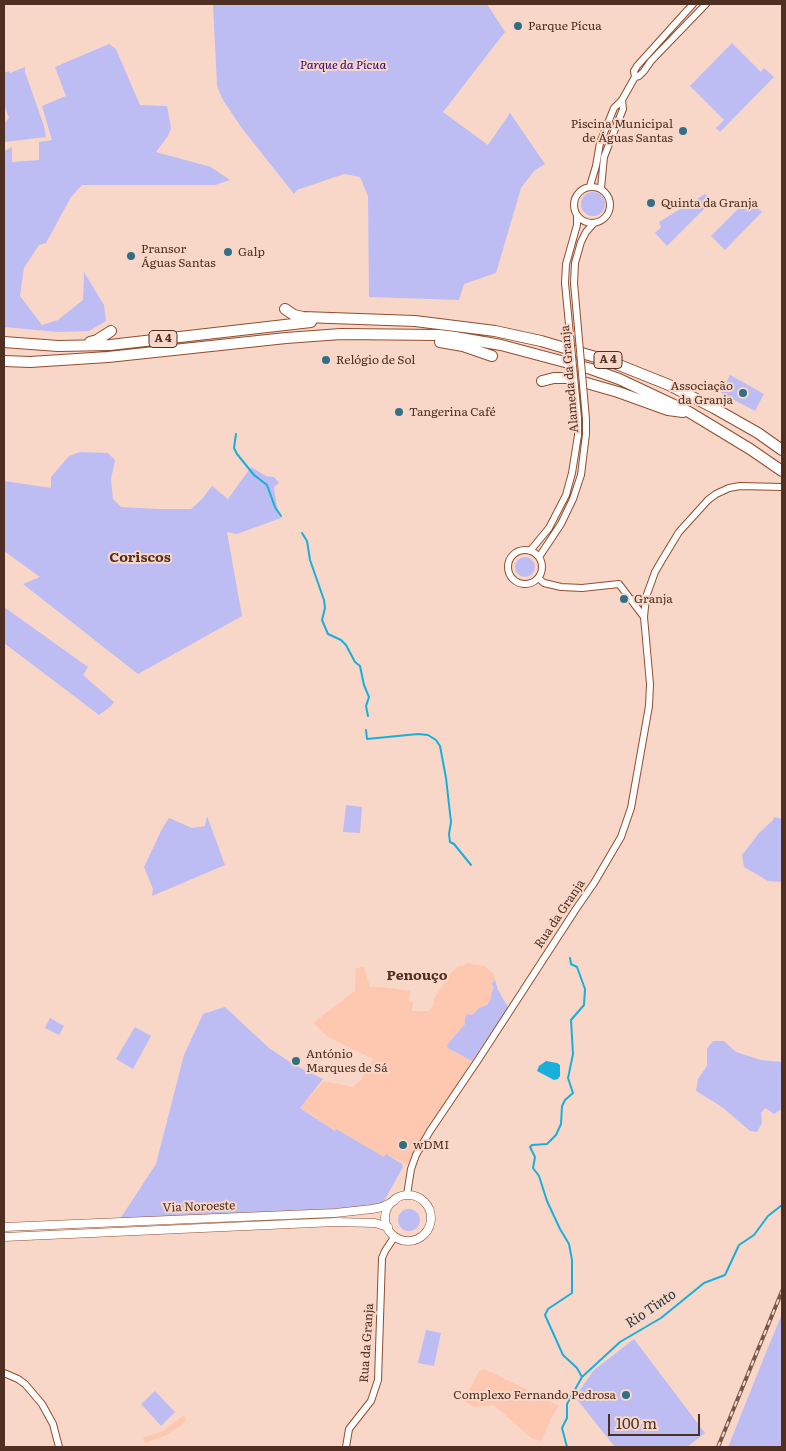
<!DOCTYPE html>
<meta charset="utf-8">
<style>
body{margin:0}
#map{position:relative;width:786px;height:1451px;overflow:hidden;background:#f8d7c9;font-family:Literata,serif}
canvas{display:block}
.frame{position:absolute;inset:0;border:5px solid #4f2f21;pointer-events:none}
.scale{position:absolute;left:608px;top:1414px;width:92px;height:22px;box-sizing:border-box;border:2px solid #4f2f21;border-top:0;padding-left:6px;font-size:15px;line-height:18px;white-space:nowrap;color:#4f2f21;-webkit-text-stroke:4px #f8d7c9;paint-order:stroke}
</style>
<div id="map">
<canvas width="786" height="1451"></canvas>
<div class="frame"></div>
<div class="scale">100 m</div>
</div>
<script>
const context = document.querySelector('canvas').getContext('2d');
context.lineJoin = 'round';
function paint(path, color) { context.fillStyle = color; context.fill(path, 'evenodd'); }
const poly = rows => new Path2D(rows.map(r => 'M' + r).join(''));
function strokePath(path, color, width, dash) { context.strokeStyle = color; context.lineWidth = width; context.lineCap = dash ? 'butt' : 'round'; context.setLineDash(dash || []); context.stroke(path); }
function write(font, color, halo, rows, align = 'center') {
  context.font = font + ' Literata,serif'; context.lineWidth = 4; context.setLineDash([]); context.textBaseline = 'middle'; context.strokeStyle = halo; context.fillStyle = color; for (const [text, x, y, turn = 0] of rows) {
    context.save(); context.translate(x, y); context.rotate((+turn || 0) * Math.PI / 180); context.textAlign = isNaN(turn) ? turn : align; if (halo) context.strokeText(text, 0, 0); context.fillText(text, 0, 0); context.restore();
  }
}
paint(poly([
 [467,963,484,966,494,974,495,980,492,984,494,987,492,991,491,998,486,1005,479,1008,472,1015,447,1045,449,1048,472,1061,407,1164,386,1155,385,1158,336,1130,335,1131,300,1107,324,1081,353,1087,360,1081,373,1059,328,1037,313,1023,355,991,356,968,364,967,370,987,382,987,410,991,409,1001,413,1002,412,1011,429,1011,435,1002,433,1000,451,973,458,966,463,966],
 [485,1369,559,1406,550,1420,549,1424,541,1441,531,1438,494,1405,474,1407,464,1401,479,1371],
 [184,1415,186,1420,179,1427,164,1436,145,1443,143,1438,163,1431]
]), '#fdc7b0');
paint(poly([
 [213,4,487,4,505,32,443,112,488,145,510,113,545,164,534,171,521,188,496,273,464,284,459,300,369,297,368,196,360,177,344,174,297,190,294,194,241,127,223,100,217,86],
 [732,43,761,72,764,68,774,77,720,132,716,128,724,120,690,86],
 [109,44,116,49,140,105,167,106,171,128,168,136,156,152,211,167,230,180,215,185,82,185,71,197,46,243,39,245,24,268,20,296,42,325,58,320,83,300,84,272,104,305,106,321,89,331,59,332,4,327,4,151,12,147,12,162,39,160,39,142,52,140,42,106,66,96,55,67],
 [25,67,25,72,44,126,46,137,4,142,4,123,9,118,4,104,4,73,9,71,10,73],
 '581 204a12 12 0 1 1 24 0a12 12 0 1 1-24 0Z',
 [705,194,712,201,667,246,655,233,661,227,659,222],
 [748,199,762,212,725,250,711,236],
 [730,375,764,394,755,411,721,393],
 [80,452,108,453,115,460,111,479,113,499,121,507,158,509,191,509,202,499,212,486,228,499,251,467,266,476,274,477,279,483,274,487,278,514,281,518,237,534,227,532,242,616,138,674,23,584,40,577,4,551,4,481,51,488,51,477,69,456],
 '515 567a10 10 0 1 1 20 0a10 10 0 1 1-20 0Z',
 [4,607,88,667,83,675,114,702,111,706,99,715,4,643],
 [346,805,362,807,360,833,343,832],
 [207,816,225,865,152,896,153,889,144,867,162,829,169,818,192,828,205,826],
 [774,817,782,819,782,882,768,881,744,867,742,855,759,833,773,820],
 [495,980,498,990,508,1007,472,1061,448,1048,447,1045,465,1024,465,1018,467,1014,472,1015,479,1008,487,1005,491,998,492,991,494,987,491,984],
 [225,1007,269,1048,293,1064,323,1079,300,1108,335,1131,336,1129,384,1157,386,1154,402,1164,403,1167,383,1203,370,1207,344,1210,120,1219,156,1164,184,1055,203,1014],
 [50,1018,64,1026,59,1035,45,1028],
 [135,1027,151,1036,133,1069,116,1059],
 [713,1041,724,1041,736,1052,761,1060,782,1062,782,1109,774,1114,765,1108,761,1113,762,1123,757,1132,750,1131,722,1107,696,1091,698,1079,707,1066,707,1049],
 '398 1220a11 11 0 1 1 22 0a11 11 0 1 1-22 0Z',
 [782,1314,782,1447,728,1447,767,1350],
 [426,1330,441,1333,434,1366,418,1363],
 [634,1339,705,1433,687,1447,615,1447,575,1397,594,1370],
 [155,1391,175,1412,161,1426,141,1404]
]), '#bdbdf3');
paint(poly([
 [546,1061,557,1063,560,1065,560,1076,558,1079,554,1080,537,1071,539,1066]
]), '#18afdb');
strokePath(poly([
 [236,434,234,448,237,454,254,475,267,485,275,507,281,516],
 [302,533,307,541,310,560,324,600,325,608,322,620,328,634,341,640,346,645,355,662,360,666,364,685,369,697,366,706,368,716],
 [366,730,367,739,418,734,428,735,436,740,440,746,446,778,451,822,449,834,450,842,454,844,471,865],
 [570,958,571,964,577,967,585,989,584,1005,571,1020,573,1054,568,1078,573,1093,565,1100,562,1106,561,1124,556,1135,547,1144,532,1145,530,1147,535,1157,533,1168,539,1176,547,1201,560,1229,569,1244,572,1260,572,1293,548,1309,545,1315,563,1355,577,1368,582,1377],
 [567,1447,562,1428,567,1418,567,1404,582,1377,620,1342,661,1318,704,1283,725,1275,739,1245,754,1235,768,1216,782,1205]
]), '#18afdb', 2);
const tertiary = poly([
 [635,77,639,76,644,71,651,61,706,4],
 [590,186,596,166,600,143,614,108,622,100,635,77,634,71,637,66,693,4],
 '574 205a18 18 0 1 1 36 0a18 18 0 1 1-36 0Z',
 [601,188,604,157,623,109,622,100],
 [565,283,566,264,577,225,577,216],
 [574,283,575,263,581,242,586,232,594,223],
 '508 567a17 17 0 1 1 34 0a17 17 0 1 1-34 0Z',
 [530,551,549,528,566,495,572,473,578,435],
 [539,557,561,524,573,499,581,475,586,434],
 [630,599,636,600,646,597],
 [644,617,646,597,655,572,662,560,679,532,708,500,716,494,729,488,740,486,782,487],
 [407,1195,411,1169,416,1155,430,1131,478,1060,576,909,594,883,621,837,631,808,649,706,650,684,644,617,619,584,582,588,561,587,544,583,538,578],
 [4,1373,18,1379,25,1384,42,1404,53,1424,59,1447],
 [346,1447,349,1429,371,1401,378,1380,382,1258,385,1251,395,1236]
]);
const secondary = poly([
 '385 1218a23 23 0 1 1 46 0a23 23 0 1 1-46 0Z',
 [4,1227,335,1213,372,1209,382,1207,394,1201],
 [4,1237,335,1222,375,1223,388,1227]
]);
const motorway = poly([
 [285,309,294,315,303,317,415,321,495,331,541,341,609,361,669,385,714,408,758,433,782,450],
 [4,342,58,346,110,345,311,322],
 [90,342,97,340,111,331],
 [440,342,463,346,492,356],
 [4,361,30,362,108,357,286,338,341,334,439,335,455,337,501,345,591,369,619,379,689,412,750,449,782,471],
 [542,381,554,378,569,378,618,392,668,410,683,412]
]);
strokePath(tertiary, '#934d2c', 8);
strokePath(secondary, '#934d2c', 9);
strokePath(motorway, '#934d2c', 12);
strokePath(tertiary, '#fff', 6);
strokePath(secondary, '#fff', 8);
strokePath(motorway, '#fff', 10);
const rail = poly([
 [718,1447,782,1291]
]);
strokePath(rail, '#785749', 4);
strokePath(rail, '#f8d7c9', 2, [5.5]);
const tertiaryBridge = poly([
 [565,283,578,418,578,435],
 [574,283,586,419,586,434]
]);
strokePath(tertiaryBridge, '#934d2c', 8, []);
strokePath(tertiaryBridge, '#fff', 6);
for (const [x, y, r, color] of [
 [518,26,5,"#316f85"],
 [683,131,5,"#316f85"],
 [651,203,5,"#316f85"],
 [228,252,5,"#316f85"],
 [131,256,5,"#316f85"],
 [326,360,5,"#316f85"],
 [743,393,5,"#316f85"],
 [399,412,5,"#316f85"],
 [624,599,5,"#316f85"],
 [296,1061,5,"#316f85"],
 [403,1145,5,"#316f85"],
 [626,1395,5,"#316f85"]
]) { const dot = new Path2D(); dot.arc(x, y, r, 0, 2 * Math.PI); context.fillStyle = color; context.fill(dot); strokePath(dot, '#f8d7c9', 2); }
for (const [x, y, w] of [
 [163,339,28],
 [608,360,28]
]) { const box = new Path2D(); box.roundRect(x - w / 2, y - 8.5, w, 17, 4); context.fillStyle = '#f8d7c9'; context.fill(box); strokePath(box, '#4f2f21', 1); }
write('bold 11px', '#4f2f21', null, [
 ["A 4",163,339],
 ["A 4",608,360]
]);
write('12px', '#4f2f21', '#f8d7c9', [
 ["Parque Pícua",528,26],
 ["Piscina Municipal",673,124,"right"],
 ["de Águas Santas",673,138,"right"],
 ["Quinta da Granja",661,203],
 ["Pransor",141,249],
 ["Águas Santas",141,263],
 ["Galp",238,252],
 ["Relógio de Sol",336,360],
 ["Associação",733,386,"right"],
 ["da Granja",733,400,"right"],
 ["Tangerina Café",409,412],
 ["Granja",634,599],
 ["António",306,1054],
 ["Marques de Sá",306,1068],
 ["wDMI",413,1145],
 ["Complexo Fernando Pedrosa",616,1395,"right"]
], 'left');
write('italic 12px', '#290572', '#f8d7c9', [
 ["Parque da Pícua",343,65]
]);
write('12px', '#4f2f21', '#f8d7c9', [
 ["Alameda da Granja",570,379,-95],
 ["Rua da Granja",560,914,-56],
 ["Via Noroeste",199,1207,-2],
 ["Rua da Granja",367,1343,-86]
]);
write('bold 14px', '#4f2f21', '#f8d7c9', [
 ["Coriscos",140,558],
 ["Penouço",417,976]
]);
write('italic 14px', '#20363f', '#f8d7c9', [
 ["Rio Tinto",651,1309,-34]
]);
</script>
